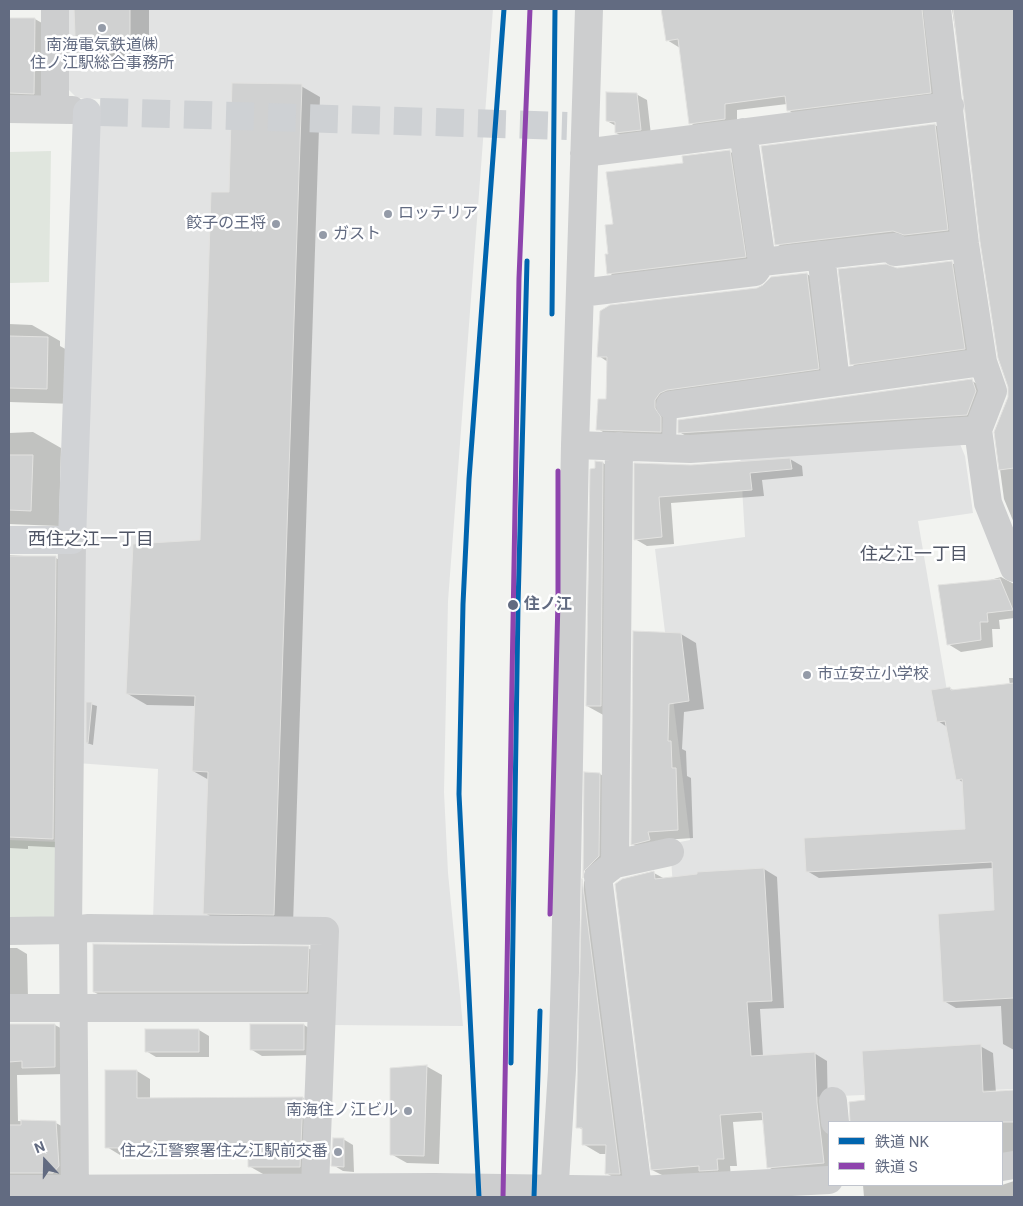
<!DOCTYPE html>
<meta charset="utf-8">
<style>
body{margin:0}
#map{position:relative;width:1023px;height:1206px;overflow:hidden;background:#f2f3f0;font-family:Roboto,"Noto Sans JP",sans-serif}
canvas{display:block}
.frame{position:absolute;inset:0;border:10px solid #626b81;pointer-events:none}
.legend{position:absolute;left:828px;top:1121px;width:175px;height:65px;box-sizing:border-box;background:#fff;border:1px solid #c0c4cd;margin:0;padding:6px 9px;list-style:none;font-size:15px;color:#626b81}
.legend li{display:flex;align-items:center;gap:10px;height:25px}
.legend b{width:25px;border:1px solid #c0c4cd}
.north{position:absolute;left:20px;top:1136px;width:50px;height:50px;-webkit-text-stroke:4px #fff;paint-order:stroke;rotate:339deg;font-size:14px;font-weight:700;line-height:20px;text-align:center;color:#626b81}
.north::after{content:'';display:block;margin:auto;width:18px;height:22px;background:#626b81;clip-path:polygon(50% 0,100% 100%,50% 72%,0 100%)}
</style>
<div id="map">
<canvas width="1023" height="1206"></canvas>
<div class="frame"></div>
<ul class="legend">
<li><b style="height:6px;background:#0065af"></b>鉄道 NK</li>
<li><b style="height:6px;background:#8e44ad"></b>鉄道 S</li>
</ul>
<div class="north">N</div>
</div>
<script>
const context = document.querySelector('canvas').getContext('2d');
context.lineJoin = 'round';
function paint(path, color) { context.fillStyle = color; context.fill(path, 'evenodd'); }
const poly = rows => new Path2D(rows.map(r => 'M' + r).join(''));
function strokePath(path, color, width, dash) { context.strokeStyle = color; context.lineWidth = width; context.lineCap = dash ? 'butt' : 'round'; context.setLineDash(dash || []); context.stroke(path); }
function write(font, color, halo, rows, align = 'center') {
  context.font = font + ' Roboto,"Noto Sans JP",sans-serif'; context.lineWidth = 5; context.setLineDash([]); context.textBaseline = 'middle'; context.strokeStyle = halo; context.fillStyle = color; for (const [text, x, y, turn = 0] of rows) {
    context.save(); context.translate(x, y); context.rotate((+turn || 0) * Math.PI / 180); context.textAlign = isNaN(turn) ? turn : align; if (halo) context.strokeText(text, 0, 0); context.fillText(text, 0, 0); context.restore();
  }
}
paint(poly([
 [68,9,493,9,448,601,444,792,448,873,463,1026,331,1025,332,924,153,919,158,769,77,763,100,99,77,98,68,89],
 [960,444,965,456,973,513,918,521,966,802,1014,800,1014,1089,688,1102,670,844,690,840,655,549,745,537,740,453]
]), '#e2e3e3');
paint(poly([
 [51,151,49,282,9,283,9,152],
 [9,840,62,842,60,926,9,927]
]), '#e0e6de');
paint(poly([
 [76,9,149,9,149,57,132,57,132,63,126,63,126,70,96,70,77,59],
 [662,9,936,9,943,99,801,118,788,110,787,104,737,110,737,126,702,130,690,123,680,48,667,40],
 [952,9,1014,9,1014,523,1004,499,995,432,1009,397,1009,386],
 [9,19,35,19,54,30,53,104,9,106],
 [301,86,320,97,293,925,224,924,205,913,209,780,193,771,195,706,147,705,128,694,201,542,230,194],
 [636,94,647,100,651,135,626,138,616,133,616,126,607,121],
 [935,125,946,131,958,236,788,250,776,244],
 [729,151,741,158,757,264,620,280,609,273,609,255,614,226,685,164],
 [952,263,963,269,976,355,863,371,851,364],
 [807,274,817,280,828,374,678,395,670,437,608,435,598,429,607,401,608,362,599,356,757,289],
 [9,324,32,325,60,341,60,346,76,355,75,404,9,402],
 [972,381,983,387,978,421,690,438,679,432],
 [33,432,61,448,59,526,9,524,9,433],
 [790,459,802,466,803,476,762,480,764,496,671,503,674,544,647,546,635,539,636,464,691,466],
 [603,463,623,475,607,717,587,706,596,469],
 [9,555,56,558,72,567,70,848,28,846,28,849,9,848],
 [1001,577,1014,584,1014,618,999,620,1000,629,992,629,993,647,961,652,948,644,983,582],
 [634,633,681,634,696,643,704,709,684,712,682,749,686,751,687,776,691,778,693,838,663,840,647,852,632,844],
 [1009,678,1014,678,1014,1050,1003,1044,1001,1006,956,1008,944,1001,996,911,993,868,819,878,807,871,967,830,964,783,958,779,947,727,938,721,950,688,955,691,1010,685],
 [87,703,97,706,93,745,87,743],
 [600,774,615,783,598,886,584,878],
 [764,869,777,877,784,1008,760,1009,763,1056,814,1053,827,1061,829,1171,781,1174,768,1167,764,1120,733,1122,737,1166,730,1166,731,1177,666,1177,652,1170,654,873,665,879,698,875,698,873],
 [584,881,598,889,636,1183,622,1182,606,1173,607,1154,600,1154,583,1144,583,1130,578,1127],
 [9,948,17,948,27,954,28,998,9,1002],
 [308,948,319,954,317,998,105,998,94,992],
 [9,1025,55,1025,68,1032,68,1074,17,1075,18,1121,56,1123,69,1130,72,1174,9,1188],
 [304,1025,314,1031,314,1055,262,1056,252,1050],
 [146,1030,199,1030,209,1036,209,1057,156,1057,146,1051],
 [980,1046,993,1053,996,1093,1014,1091,1014,1157,1002,1159,1002,1122,852,1122,866,1102],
 [426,1066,442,1075,439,1164,407,1163,391,1154],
 [137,1071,150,1079,150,1099,303,1098,316,1106,313,1174,263,1174,249,1166,249,1154,120,1155,107,1147],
 [343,1139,353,1145,354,1172,343,1171,333,1165],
 [1014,1181,1014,1197,864,1197,863,1185,1002,1185]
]), '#0003');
const building = poly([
 [74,9,130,9,130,47,113,47,113,53,107,53,107,60,76,60,74,9],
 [661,9,922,9,931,93,787,111,785,96,725,104,725,119,689,124,678,39,666,41,661,9],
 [953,9,1014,9,1014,468,999,470,994,432,1008,397,1008,387,998,358,980,242,953,9],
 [9,18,35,18,34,94,9,93,9,18],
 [232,83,302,84,274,915,203,914,208,772,192,771,195,696,126,694,133,544,200,540,211,192,229,192,232,83],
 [606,92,637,93,641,130,615,133,615,122,606,121,606,92],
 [935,124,948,230,904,235,893,231,775,245,761,146,935,124],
 [730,150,746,257,607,274,605,254,608,254,605,225,613,224,606,172,683,163,682,156,730,150],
 [952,261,965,349,850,365,838,269,886,264,897,268,952,261],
 [807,273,819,369,667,390,660,393,655,400,655,408,661,417,661,432,596,430,598,399,606,399,607,357,597,357,600,311,610,305,757,288,763,285,771,277,807,273],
 [9,336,48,337,47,389,9,388,9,336],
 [972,379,976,391,967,415,678,433,678,420,972,379],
 [9,455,33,455,31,511,9,510,9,455],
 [790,458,792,469,750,473,752,490,659,497,662,537,634,540,634,463,691,465,790,458],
 [595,461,603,462,601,706,586,706,590,469,595,468,595,461],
 [9,556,56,556,53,839,9,837,9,556],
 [1000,579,1013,610,987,613,988,622,980,622,981,640,947,645,938,585,1000,579],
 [633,631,681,633,689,701,669,704,668,741,671,741,672,768,676,768,678,830,648,832,650,840,631,845,633,631],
 [1014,683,1014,998,943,1002,938,914,994,910,992,862,806,872,804,838,965,829,962,779,956,780,945,721,937,722,931,690,950,687,951,690,1014,683],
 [86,702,92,702,88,743,86,743,86,702],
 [584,772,600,773,599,856,584,871,583,878,584,772],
 [764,868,772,1001,747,1002,751,1056,815,1052,817,1103,824,1163,767,1168,762,1112,720,1115,724,1159,717,1159,718,1170,699,1171,699,1166,651,1170,615,884,622,879,654,871,655,879,697,874,697,872,764,868],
 [582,879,620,1174,605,1174,606,1145,582,1145,582,1128,576,1128,582,879],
 [93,944,309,946,307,992,93,992,93,944],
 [9,1024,55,1024,55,1067,22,1068,22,1061,9,1062,9,1024],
 [250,1024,304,1024,304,1050,250,1050,250,1024],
 [145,1029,199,1029,199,1052,145,1052,145,1029],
 [981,1044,983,1092,1014,1090,1014,1122,850,1122,849,1102,865,1100,862,1051,981,1044],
 [427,1065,424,1156,390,1155,390,1068,427,1065],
 [105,1070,137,1070,137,1098,303,1097,300,1167,248,1167,248,1147,105,1148,105,1070],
 [21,1120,56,1121,59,1166,53,1173,9,1173,9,1125,21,1125,21,1120],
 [333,1138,344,1138,344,1167,331,1166,333,1138]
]);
paint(building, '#d0d1d1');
strokePath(building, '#e2e2e0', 1);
strokePath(poly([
 [100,112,567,126]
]), '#ced1d4', 28, [28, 14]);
strokePath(poly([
 [669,448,670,405]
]), '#cdcecf', 14);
strokePath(poly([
 [55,9,55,109],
 [937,9,965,244,983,362,993,391,978,430,988,503,1014,568],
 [9,109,72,110],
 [743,132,762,262],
 [584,153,950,106],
 [821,255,836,382],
 [580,293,755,272,762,262,895,247,895,252,965,244],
 [670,405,983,362],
 [575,445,690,449,978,430],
 [615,864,619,446],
 [68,930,72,540],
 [73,930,75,1197],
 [9,931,73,930,89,928,325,931,315,1187],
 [9,1008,322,1008],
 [833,1101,835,1122],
 [1002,1167,1014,1165],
 [9,1189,435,1187,639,1190,829,1180],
 [554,1197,562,1070,565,972,575,445,589,9],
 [639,1197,598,877,615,864,670,852]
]), '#cdcecf', 28);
strokePath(poly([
 [9,540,72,540,87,112]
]), '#d1d3d6', 28);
strokePath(poly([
 [552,314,555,9],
 [511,1063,518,606,527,261],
 [479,1197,459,794,463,604,469,479,504,9],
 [534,1197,540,1011]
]), '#0065af', 5);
strokePath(poly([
 [550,914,558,600,558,471],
 [503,1197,519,278,530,9]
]), '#8e44ad', 5);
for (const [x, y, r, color] of [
 [102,28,5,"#949ba8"],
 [388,214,5,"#949ba8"],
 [276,224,5,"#949ba8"],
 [323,235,5,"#949ba8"],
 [513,605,6,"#626b81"],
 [807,675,5,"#949ba8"],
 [408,1111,5,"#949ba8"],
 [338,1152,5,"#949ba8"]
]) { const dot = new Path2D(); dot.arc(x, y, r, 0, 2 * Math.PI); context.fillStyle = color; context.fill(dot); strokePath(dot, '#fff', 2); }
write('16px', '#626b81', '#fff', [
 ["南海電気鉄道㈱",102,46,"center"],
 ["住ノ江駅総合事務所",102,64,"center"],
 ["ロッテリア",398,214],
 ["餃子の王将",266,224,"right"],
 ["ガスト",333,235],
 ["市立安立小学校",817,675],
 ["南海住ノ江ビル",398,1111,"right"],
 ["住之江警察署住之江駅前交番",328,1152,"right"]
], 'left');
write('bold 16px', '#626b81', '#fff', [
 ["住ノ江",524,605]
], 'left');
write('18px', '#505666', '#fff', [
 ["西住之江一丁目",91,540],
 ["住之江一丁目",914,555]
]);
</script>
